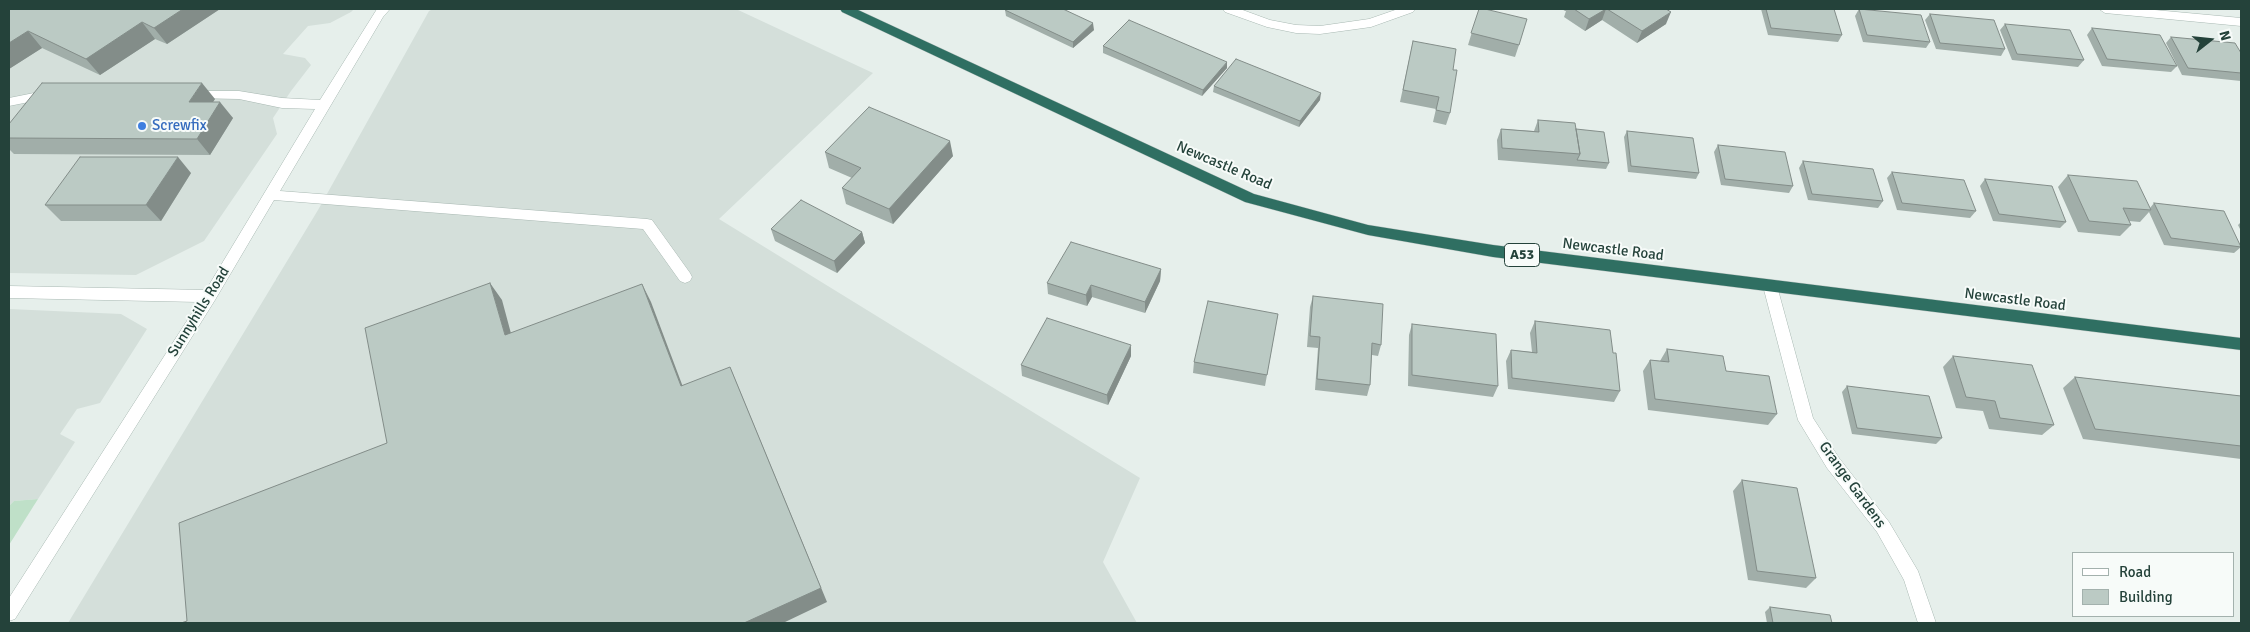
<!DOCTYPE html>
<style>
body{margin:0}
#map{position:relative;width:2250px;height:632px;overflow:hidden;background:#e6efeb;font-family:Signika,sans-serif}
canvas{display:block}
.frame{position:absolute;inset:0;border:10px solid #24423a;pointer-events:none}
.legend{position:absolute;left:2072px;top:552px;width:162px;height:65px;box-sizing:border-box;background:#f7fbf9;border:1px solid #a3b1ad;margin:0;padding:6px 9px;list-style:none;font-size:15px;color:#24423a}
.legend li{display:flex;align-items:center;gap:10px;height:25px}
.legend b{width:25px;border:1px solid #a3b1ad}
.north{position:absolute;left:2185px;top:15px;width:50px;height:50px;-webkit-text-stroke:4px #f7fbf9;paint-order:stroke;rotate:74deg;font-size:14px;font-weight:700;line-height:20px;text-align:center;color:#24423a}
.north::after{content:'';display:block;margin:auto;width:18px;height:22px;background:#24423a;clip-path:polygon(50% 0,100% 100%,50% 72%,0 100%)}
</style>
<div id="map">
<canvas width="2250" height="632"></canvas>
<div class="frame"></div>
<ul class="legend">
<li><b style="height:6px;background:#fff"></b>Road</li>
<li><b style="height:14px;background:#bbcac4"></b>Building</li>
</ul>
<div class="north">N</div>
</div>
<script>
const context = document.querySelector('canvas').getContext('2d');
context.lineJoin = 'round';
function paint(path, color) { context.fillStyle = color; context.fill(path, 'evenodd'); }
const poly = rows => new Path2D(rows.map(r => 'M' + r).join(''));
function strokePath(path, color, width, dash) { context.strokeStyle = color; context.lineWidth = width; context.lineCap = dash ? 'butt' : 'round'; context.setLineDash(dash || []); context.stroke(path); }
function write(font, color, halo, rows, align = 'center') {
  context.font = font + ' Signika,sans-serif'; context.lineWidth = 4; context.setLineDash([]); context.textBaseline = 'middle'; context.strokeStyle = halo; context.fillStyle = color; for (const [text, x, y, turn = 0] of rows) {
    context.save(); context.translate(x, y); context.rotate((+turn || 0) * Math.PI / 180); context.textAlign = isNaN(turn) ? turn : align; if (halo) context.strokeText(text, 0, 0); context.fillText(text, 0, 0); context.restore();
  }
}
paint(poly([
 [9,9,354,9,351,12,330,23,308,26,283,54,305,58,311,65,291,91,273,118,277,134,204,241,136,275,9,273],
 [433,9,736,9,873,73,719,219,1140,478,1103,562,1137,623,68,623,318,210,429,11],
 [9,309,121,314,147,329,100,403,77,409,60,434,75,442,38,499,14,501,9,506]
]), '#d4dfda');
paint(poly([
 [38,499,9,545,9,506,14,501]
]), '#bfe0c8');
const minor = poly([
 [377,9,390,9,383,17,280,191,647,219,652,220,690,273,692,277,690,281,685,283,680,281,643,229,274,200,215,300,15,619,9,621,9,598,199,302,9,298,9,286,206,290,315,109,282,108,239,99,192,98,187,97,186,94,187,91,239,91,282,98,320,100,377,9],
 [1223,9,1240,9,1270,20,1296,25,1320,26,1369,19,1398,9,1415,9,1413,12,1371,27,1320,34,1296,33,1267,27,1225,12,1223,9],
 [2099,9,2144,9,2241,18,2241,26,2105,13,2099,9],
 [49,90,55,94,54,97,9,106,9,98,49,90],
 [1770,280,1775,282,1777,286,1813,418,1839,458,1889,522,1918,571,1936,623,1918,623,1904,580,1877,532,1827,468,1798,420,1763,286,1765,282,1770,280]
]);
const highway = poly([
 [840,9,856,9,1254,194,1368,225,1493,245,2241,338,2241,350,1493,257,1368,235,1245,202,842,12,840,9]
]);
strokePath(minor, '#a8b8b2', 1);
strokePath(highway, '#c2cac8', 1);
paint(minor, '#fff');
paint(highway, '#2f6f62');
paint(poly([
 [9,9,220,9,167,44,155,39,100,75,42,48,9,69],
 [1479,9,1519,45,1515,57,1468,45],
 [1562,9,1666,9,1666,24,1637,43,1602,20,1585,31,1564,17,1566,11,1565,11],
 [1761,9,1834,9,1842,35,1838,42,1768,35],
 [1859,9,1930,42,1926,48,1863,42,1855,16],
 [1005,10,1094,30,1073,48,1006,16],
 [1930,14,2005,49,2001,56,1936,49,1925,20],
 [2005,24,2084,60,2078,67,2012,60,2000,30],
 [2092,28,2177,66,2171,72,2102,66,2087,35],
 [2171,37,2241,53,2241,81,2182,75,2166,43],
 [1413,41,1453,70,1450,113,1446,125,1433,122,1436,109,1400,102],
 [1103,46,1227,68,1202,96,1103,53],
 [1214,86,1320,100,1299,127,1213,92],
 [215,99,213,102,233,118,210,155,14,154,9,149,9,124],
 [1538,120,1576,129,1609,163,1606,169,1498,160,1497,140,1501,129,1534,131],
 [1627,131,1699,173,1696,179,1628,172,1624,137],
 [1718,145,1793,186,1789,193,1721,185,1714,152],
 [825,152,953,156,893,224,846,204,842,188,852,178,829,168],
 [1803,161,1883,201,1878,208,1808,200,1799,168],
 [1892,172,1976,211,1970,218,1897,210,1887,178],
 [191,173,161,221,61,221,45,205],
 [2068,175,2150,208,2154,203,2241,247,2234,253,2164,245,2149,212,2140,222,2129,221,2131,225,2120,236,2078,232,2058,187],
 [1985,179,2066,222,2060,228,1993,221,1980,186],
 [2241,222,2241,231,2238,225],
 [771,229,862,232,865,243,837,273,775,241],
 [1161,269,1160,281,1145,313,1092,297,1087,306,1048,294,1047,283],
 [1313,296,1381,345,1378,356,1372,355,1370,385,1367,396,1315,390,1318,348,1307,347,1310,307],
 [1278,314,1265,386,1193,373,1194,362],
 [1535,321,1613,353,1620,391,1614,402,1508,389,1506,361,1511,350,1532,352,1530,333],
 [1412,324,1498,386,1493,397,1408,386,1409,335],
 [1667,349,1726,371,1777,414,1768,425,1648,410,1643,371,1650,360,1660,361],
 [1131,356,1108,405,1022,376,1021,365],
 [1953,356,2054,425,2042,435,1989,429,1983,411,1956,408,1943,367],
 [2075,377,2241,396,2241,459,2083,439,2063,388],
 [1847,386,1942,438,1936,444,1852,434,1842,392],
 [1742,480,1816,578,1806,588,1748,580,1733,491],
 [1770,607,1832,623,1767,623,1765,612]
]), '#a1aea9');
paint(poly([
 [183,9,220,9,167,44,154,28],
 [1606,9,1602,20,1585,31,1589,19],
 [1671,12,1666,24,1637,43,1642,31],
 [142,22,155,39,100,75,86,59],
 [1093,23,1094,30,1073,48,1073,42],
 [28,31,42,48,9,69,9,43],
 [1227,62,1227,68,1202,96,1203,90],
 [202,83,215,99,202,118,189,102],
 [1321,93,1320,100,1299,127,1300,121],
 [220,102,233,118,210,155,197,139],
 [950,141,953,156,893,224,889,209],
 [178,157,191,173,161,221,146,205],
 [862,232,865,243,837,273,834,261],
 [1161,269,1160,281,1145,313,1145,302],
 [490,283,502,300,516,352,505,335],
 [642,284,651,302,689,403,681,386],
 [1091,285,1092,297,1087,306,1086,295],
 [1131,345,1131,356,1108,405,1107,395],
 [730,367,827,602,783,623,744,623]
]), '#838d89');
const building = poly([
 [9,9,183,9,154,28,142,22,86,59,28,31,9,43,9,9],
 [1006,9,1063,9,1093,23,1073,42,1005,10,1006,9],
 [1479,9,1485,9,1527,19,1519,45,1471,33,1479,9],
 [1574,9,1606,9,1589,19,1574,9],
 [1607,9,1666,9,1671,12,1642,31,1607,9],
 [1766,9,1834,9,1842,35,1771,28,1766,9],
 [1859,9,1921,15,1930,42,1867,35,1859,9],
 [1930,14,1994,20,2005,49,1940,43,1930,14],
 [1129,20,1227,62,1203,90,1103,46,1129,20],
 [2005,24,2070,30,2084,60,2017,54,2005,24],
 [2092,28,2160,35,2177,66,2107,59,2092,28],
 [2171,37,2235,43,2241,53,2241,73,2188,68,2171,37],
 [1413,41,1456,49,1453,70,1457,70,1450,113,1436,110,1439,97,1403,90,1413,41],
 [1236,59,1321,93,1300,121,1214,86,1236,59],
 [42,83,202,83,189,102,220,102,197,139,9,138,9,124,42,83],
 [869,107,950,141,889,209,842,188,861,168,825,152,869,107],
 [1538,120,1575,123,1580,154,1502,148,1501,129,1539,132,1538,120],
 [1576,129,1604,132,1609,163,1577,160,1580,154,1576,129],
 [1627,131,1693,138,1699,173,1631,166,1627,131],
 [1718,145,1785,152,1793,186,1725,179,1718,145],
 [80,157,178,157,146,205,45,205,80,157],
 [1803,161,1873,169,1883,201,1812,194,1803,161],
 [1892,172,1964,180,1976,211,1902,203,1892,172],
 [2068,175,2137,181,2151,210,2123,208,2131,225,2089,221,2068,175],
 [1985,179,2052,186,2066,222,1999,214,1985,179],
 [801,200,862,232,834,261,771,229,801,200],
 [2154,203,2224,211,2241,247,2171,238,2154,203],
 [1071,242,1161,269,1145,302,1091,285,1086,295,1047,283,1071,242],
 [490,283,505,335,642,284,681,386,730,367,821,588,744,623,181,623,187,621,179,523,387,443,365,328,490,283],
 [1313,296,1383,304,1381,345,1372,343,1370,385,1317,379,1320,337,1310,336,1313,296],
 [1208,301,1278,314,1267,375,1194,362,1208,301],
 [1047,318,1131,345,1107,395,1021,365,1047,318],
 [1535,321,1610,330,1613,353,1616,353,1620,391,1512,378,1511,350,1537,353,1535,321],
 [1412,324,1496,334,1498,386,1412,375,1412,324],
 [1667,349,1723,356,1726,371,1769,376,1777,414,1655,399,1650,360,1669,362,1667,349],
 [1953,356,2032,365,2054,425,2000,418,1995,401,1966,397,1953,356],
 [2075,377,2241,396,2241,446,2095,429,2075,377],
 [1847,386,1929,396,1942,438,1857,428,1847,386],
 [1742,480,1797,488,1816,578,1757,571,1742,480],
 [1770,607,1830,615,1832,623,1773,623,1770,607]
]);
paint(building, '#bbcac4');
strokePath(building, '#838d89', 1);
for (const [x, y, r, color] of [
 [142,126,5,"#3f7fe0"]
]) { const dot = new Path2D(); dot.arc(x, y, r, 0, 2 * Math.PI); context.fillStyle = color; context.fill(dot); strokePath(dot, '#f7fbf9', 2); }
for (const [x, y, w] of [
 [1522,255,35]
]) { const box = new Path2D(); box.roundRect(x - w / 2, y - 11.5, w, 23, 4); context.fillStyle = '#f7fbf9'; context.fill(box); strokePath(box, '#24423a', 1); }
write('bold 14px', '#24423a', null, [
 ["A53",1522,255]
]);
write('15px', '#366cbe', '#f7fbf9', [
 ["Screwfix",152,126]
], 'left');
write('15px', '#24423a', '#f7fbf9', [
 ["Newcastle Road",1224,166,23],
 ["Newcastle Road",1613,250,7],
 ["Newcastle Road",2015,300,7],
 ["Sunnyhills Road",199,312,-58],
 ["Grange Gardens",1852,485,54]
]);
</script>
